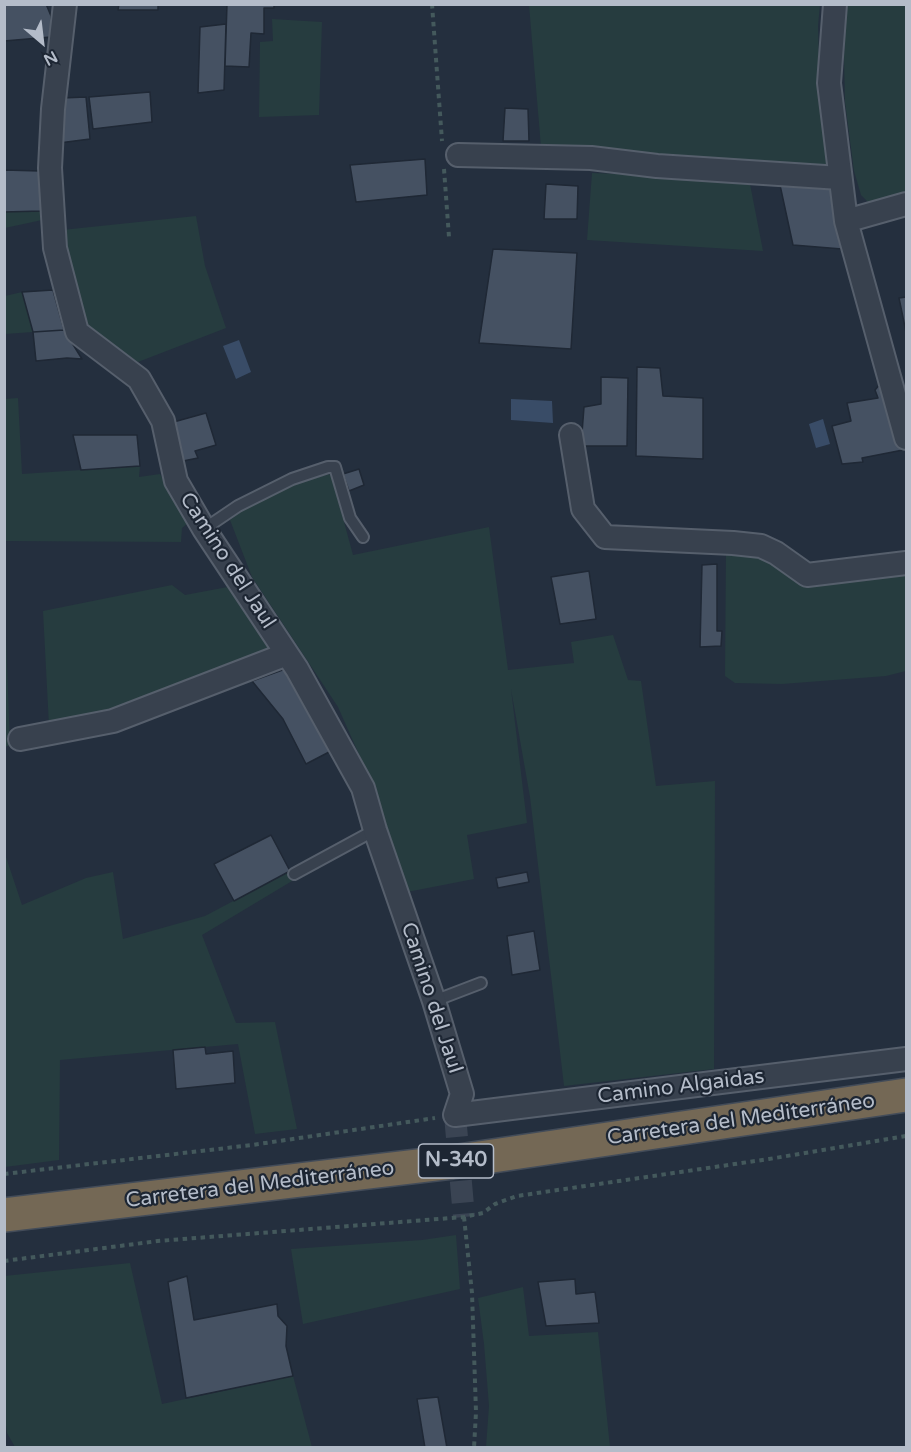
<!DOCTYPE html>
<meta charset="utf-8">
<style>
body{margin:0}
#map{position:relative;width:911px;height:1452px;overflow:hidden;background:#242f3e;font-family:"Varela Round",sans-serif}
canvas{display:block}
.frame{position:absolute;inset:0;border:6px solid #b4bcc9;pointer-events:none}
.north{position:absolute;left:12px;top:12px;width:60px;height:60px;-webkit-text-stroke:4px #1d2633;paint-order:stroke;rotate:152deg;font-size:16px;font-weight:700;line-height:24px;text-align:center;color:#b4bcc9}
.north::after{content:'';display:block;margin:auto;width:21px;height:27px;background:#b4bcc9;clip-path:polygon(50% 0,100% 100%,50% 72%,0 100%)}
</style>
<div id="map">
<canvas width="911" height="1452"></canvas>
<div class="frame"></div>
<div class="north">N</div>
</div>
<script>
const context = document.querySelector('canvas').getContext('2d');
context.lineJoin = 'round';
function paint(path, color) { context.fillStyle = color; context.fill(path, 'evenodd'); }
const poly = rows => new Path2D(rows.map(r => 'M' + r).join(''));
function strokePath(path, color, width, dash) { context.strokeStyle = color; context.lineWidth = width; context.lineCap = dash ? 'butt' : 'round'; context.setLineDash(dash || []); context.stroke(path); }
function write(font, color, halo, rows, align = 'center') {
  context.font = font + ' "Varela Round",sans-serif'; context.lineWidth = 4.5; context.setLineDash([]); context.textBaseline = 'middle'; context.strokeStyle = halo; context.fillStyle = color; for (const [text, x, y, turn = 0] of rows) {
    context.save(); context.translate(x, y); context.rotate((+turn || 0) * Math.PI / 180); context.textAlign = isNaN(turn) ? turn : align; if (halo) context.strokeText(text, 0, 0); context.fillText(text, 0, 0); context.restore();
  }
}
paint(poly([
 [529,5,820,5,818,26,820,99,827,172,541,147],
 [846,5,906,5,906,197,870,204,861,195,854,171,845,102,844,57],
 [272,19,322,22,319,115,259,117,260,42,273,41],
 [592,173,698,177,750,184,763,251,587,240],
 [41,211,42,220,5,228,4,212],
 [196,216,205,266,226,328,138,362,92,331,79,316,62,230],
 [22,292,33,332,5,334,5,296],
 [18,398,22,474,140,466,139,477,160,474,188,523,182,528,181,542,5,541,5,399],
 [331,474,353,555,489,527,508,670,574,663,571,642,613,635,628,680,641,681,656,786,715,781,714,1069,564,1086,530,797,511,689,527,823,467,835,474,879,407,892,392,841,365,768,338,707,252,577,230,520,244,509,303,481],
 [726,549,759,552,791,574,906,572,906,671,886,676,782,684,735,683,725,676],
 [4,583,10,745,5,747,4,747],
 [172,585,185,595,233,586,278,651,115,713,49,726,43,611],
 [4,851,22,905,86,878,113,872,123,939,205,916,290,871,292,881,202,935,236,1023,275,1022,297,1129,255,1134,238,1044,60,1060,59,1160,5,1167],
 [456,1235,460,1289,303,1324,291,1249,422,1240],
 [130,1263,162,1404,293,1376,312,1447,15,1447,7,1433,5,1419,4,1276],
 [523,1287,529,1336,598,1332,610,1447,486,1447,489,1406,484,1344,478,1298]
]), '#263c3f');
paint(poly([
 [239,340,251,372,236,379,223,346],
 [511,399,552,401,553,423,511,420],
 [823,419,830,444,816,448,809,424]
]), '#394c67');
const building = poly([
 [4,4,46,4,51,16,51,37,4,41,4,4],
 [119,4,158,4,158,10,118,10,119,4],
 [227,4,274,4,274,8,264,8,264,34,251,33,249,67,225,66,227,4],
 [226,24,224,90,198,93,200,27,226,24],
 [150,92,152,122,93,129,89,97,150,92],
 [86,97,90,139,59,143,62,98,86,97],
 [505,108,528,109,529,141,503,141,505,108],
 [425,159,427,195,356,202,350,165,425,159],
 [4,170,40,171,41,211,4,212,4,170],
 [546,184,578,186,577,219,544,219,546,184],
 [780,185,832,188,842,249,793,245,780,185],
 [493,249,577,253,571,349,479,343,493,249],
 [53,290,64,330,33,332,22,292,53,290],
 [906,297,906,332,899,298,906,297],
 [64,330,82,359,67,358,36,361,33,332,64,330],
 [637,367,660,368,663,396,703,398,703,459,636,456,637,367],
 [601,377,628,378,627,446,581,446,584,407,601,404,601,377],
 [881,383,889,389,903,450,862,458,863,462,842,464,832,426,851,421,847,403,878,398,875,390,881,383],
 [206,413,216,445,195,451,198,458,178,462,170,423,206,413],
 [73,435,137,435,140,466,81,470,73,435],
 [359,469,364,485,349,491,343,474,359,469],
 [717,564,717,631,722,631,721,646,700,647,702,565,717,564],
 [589,571,596,619,560,624,551,577,589,571],
 [288,668,331,751,306,764,283,719,252,681,288,668],
 [271,835,290,871,234,901,214,864,271,835],
 [527,872,529,882,498,888,496,878,527,872],
 [534,931,540,970,512,975,507,936,534,931],
 [205,1047,206,1054,233,1051,235,1083,176,1089,173,1050,205,1047],
 [187,1276,194,1320,277,1304,278,1316,287,1326,286,1346,293,1376,186,1398,168,1282,187,1276],
 [575,1279,576,1294,595,1292,599,1323,546,1326,538,1282,575,1279],
 [438,1397,447,1448,425,1448,417,1399,438,1397]
]);
paint(building, '#455162');
strokePath(building, '#1f2835', 1.5);
strokePath(poly([
 [455,1115,464,1217]
]), '#3a4453', 22, [22, 11]);
const lane = poly([
 [204,529,238,506,292,479,328,467,335,467,350,518,363,537],
 [294,874,375,830],
 [434,1001,481,983]
]);
const street = poly([
 [65,4,53,109,50,168,55,248,77,332,139,379,163,421,176,481,204,529,297,669,363,788,375,830,434,1001,462,1094,455,1115,906,1059],
 [835,4,829,83,846,221,906,438],
 [458,155,591,158,657,166,840,178],
 [846,221,906,204],
 [571,435,583,509,605,537,733,543,761,546,776,553,807,575,906,563],
 [20,739,113,721,287,654]
]);
const highway = poly([
 [4,1215,452,1162,906,1095]
]);
strokePath(lane, '#565f6c', 14);
strokePath(street, '#565f6c', 26);
strokePath(highway, '#434c59', 36);
strokePath(poly([
 [432,4,442,141],
 [444,169,449,237],
 [4,1174,252,1145,435,1118],
 [464,1217,472,1293,476,1412,474,1448],
 [4,1261,158,1241,464,1217,483,1213,495,1204,517,1196,769,1159,906,1136],
 [4,1446,5,1448]
]), '#44595c', 4, [4.5, 4.5]);
strokePath(lane, '#38414e', 10);
strokePath(street, '#38414e', 22);
strokePath(highway, '#746855', 33);
for (const [x, y, w] of [
 [456,1161,75]
]) { const box = new Path2D(); box.roundRect(x - w / 2, y - 17, w, 34, 4.5); context.fillStyle = '#1d2633'; context.fill(box); strokePath(box, '#b4bcc9', 1.5); }
write('bold 20px', '#b4bcc9', null, [
 ["N-340",456,1161]
]);
write('21px', '#b4bcc9', '#1d2633', [
 ["Camino del Jaul",227,561,57],
 ["Camino del Jaul",431,998,72],
 ["Camino Algaidas",681,1087,-7],
 ["Carretera del Mediterráneo",741,1120,-8],
 ["Carretera del Mediterráneo",260,1185,-7]
]);
</script>
